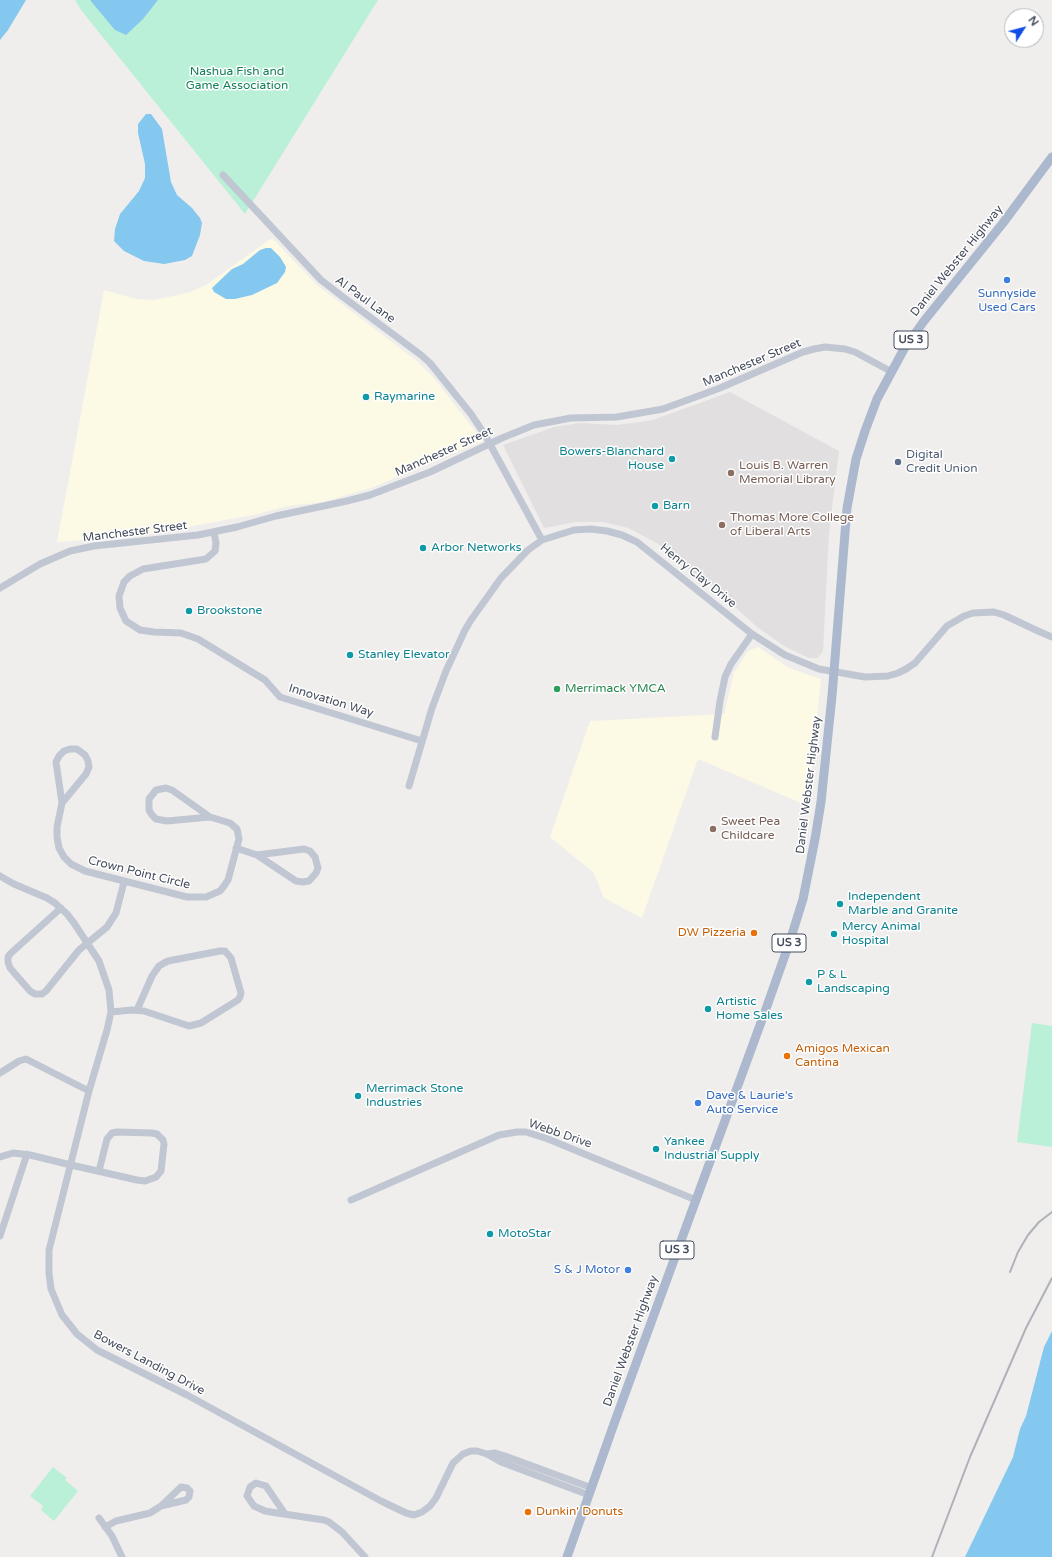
<!DOCTYPE html>
<style>
body{margin:0}
#map{position:relative;width:1052px;height:1557px;overflow:hidden;background:#f0eeed;font-family:"Varela Round",sans-serif}
canvas{display:block}
.north{position:absolute;left:1004px;top:8px;width:40px;height:40px;box-sizing:border-box;background:#fff;border:1px solid #b5b8be;border-radius:50%;rotate:54deg;font-size:11px;font-weight:700;line-height:16px;text-align:center;color:#454d5c}
.north::after{content:'';display:block;margin:auto;width:14px;height:18px;background:#114de6;clip-path:polygon(50% 0,100% 100%,50% 72%,0 100%)}
</style>
<div id="map">
<canvas width="1052" height="1557"></canvas>
<div class="north">N</div>
</div>
<script>
const context = document.querySelector('canvas').getContext('2d');
context.lineJoin = 'round';
function paint(path, color) { context.fillStyle = color; context.fill(path, 'evenodd'); }
const poly = rows => new Path2D(rows.map(r => 'M' + r).join(''));
function strokePath(path, color, width, dash) { context.strokeStyle = color; context.lineWidth = width; context.lineCap = dash ? 'butt' : 'round'; context.setLineDash(dash || []); context.stroke(path); }
function write(font, color, halo, rows, align = 'center') {
  context.font = font + ' "Varela Round",sans-serif'; context.lineWidth = 3; context.setLineDash([]); context.textBaseline = 'middle'; context.strokeStyle = halo; context.fillStyle = color; for (const [text, x, y, turn = 0] of rows) {
    context.save(); context.translate(x, y); context.rotate((+turn || 0) * Math.PI / 180); context.textAlign = isNaN(turn) ? turn : align; if (halo) context.strokeText(text, 0, 0); context.fillText(text, 0, 0); context.restore();
  }
}
paint(poly([
 [272,238,317,285,417,361,434,378,483,441,371,488,323,502,289,506,253,515,139,536,57,542,104,290,137,299,154,300,187,293,206,285],
 [758,647,789,668,821,679,808,806,698,759,642,918,604,898,594,873,550,837,590,721,724,714,734,673,748,651]
]), '#fcf9e5');
paint(poly([
 [730,392,839,451,829,533,823,651,818,658,809,658,784,646,756,626,713,587,683,565,657,543,628,528,603,522,576,522,544,528,503,445,554,427,580,423,617,425,653,420]
]), '#e1dfdf');
paint(poly([
 [75,0,378,0,245,214,81,10],
 [1032,1023,1052,1026,1052,1147,1017,1142],
 [53,1467,67,1478,65,1480,78,1491,54,1521,41,1510,43,1506,30,1496]
]), '#b9f0d7');
paint(poly([
 [0,0,26,0,8,30,0,40],
 [90,0,158,0,143,19,126,35,115,30],
 [146,114,151,114,162,129,171,182,177,195,192,208,200,218,202,223,200,235,192,256,185,260,164,264,144,261,124,251,114,241,115,229,120,214,139,191,145,178,145,164,138,133,138,124],
 [266,248,271,248,280,257,286,267,285,272,277,283,252,295,235,299,226,299,214,292,212,288,232,269,243,264,260,250],
 [1052,1331,1052,1557,965,1557,1013,1457,1020,1429,1026,1416,1044,1347]
]), '#84c8ef');
strokePath(poly([
 [223,175,321,280,343,297,421,355,430,363,471,414,485,435,542,540],
 [214,533,216,543,215,551,206,559,143,569,130,576,124,582,119,596,120,608,126,621,140,630,154,632,181,633,198,639,265,680,280,697,422,741],
 [0,588,40,564,70,551,94,546,198,535,237,527,276,516,347,501,370,495,430,472,502,438,534,425,571,418,617,417,663,409,720,388,803,352,814,349,825,347,845,349,855,352,892,372],
 [715,737,720,701,725,677,731,664,752,634],
 [409,786,432,708,446,671,465,630,471,620,501,578,528,550,542,540,574,530,591,529,607,531,622,535,637,542,752,634,785,655,819,669,865,677,888,676,898,673,906,669,915,663,947,626,964,616,973,613,994,612,1004,615,1038,631,1052,637],
 [62,803,56,762,59,756,64,751,70,749,77,749,85,755,88,761,89,767,86,774,62,803,57,827,57,837,59,848,64,857,71,864,85,871,187,897,206,897,220,891,224,886,228,880,239,839,237,829,230,823,210,817,167,821,156,819,152,815,149,810,149,799,156,790,166,788,172,790,210,817],
 [236,848,257,855,304,849,310,851,315,857,318,868,316,873,309,881,303,882,296,881,257,855],
 [0,876,14,884,47,898,55,903,67,914,74,923,99,961,109,990,111,1012,107,1030,89,1091,49,1250,49,1273,51,1289,62,1315,77,1334,97,1350,187,1395,381,1501,406,1513,414,1515,422,1512,430,1506,436,1498,453,1463,463,1454,471,1451,477,1451,487,1454,501,1462,589,1495],
 [61,908,10,954,8,957,8,962,10,968,30,991,35,994,42,994,46,991,79,950,107,927,116,913,124,882],
 [111,1012,132,1010,144,1011,189,1026,201,1023,238,1000,240,997,241,993,231,958,225,951,220,951,168,961,164,963,159,966,152,976,137,1010],
 [0,1073,19,1061,26,1059,89,1091],
 [0,1157,13,1153,30,1155,71,1165,137,1180,145,1181,156,1177,161,1171,164,1144,163,1140,157,1134,152,1133,117,1132,112,1133,107,1139,99,1171],
 [351,1200,499,1135,517,1132,526,1132,548,1139,696,1200],
 [0,1236,27,1154],
 [487,1454,495,1453,505,1456,592,1488],
 [285,1514,266,1486,256,1483,250,1487,247,1496,254,1506,265,1511,277,1513,324,1520,329,1522,342,1532,365,1557],
 [99,1518,112,1536,122,1557],
 [105,1527,116,1521,150,1513,161,1506,186,1500,189,1497,190,1491,187,1488,181,1487,161,1506]
]), '#c0c7d3', 7);
strokePath(poly([
 [567,1557,615,1421,767,1006,790,941,803,899,815,839,821,802,832,696,847,508,856,459,865,431,877,399,904,349,924,321,1003,223,1052,157]
]), '#acb8ce', 9);
strokePath(poly([
 [1010,1272,1018,1252,1028,1235,1039,1222,1052,1212],
 [932,1557,970,1457,1026,1328,1052,1278]
]), '#afb1b8', 2);
for (const [x, y, r, color] of [
 [1007,280,4,"#3f7fe0"],
 [366,397,4,"#0f9aa8"],
 [672,459,4,"#0f9aa8"],
 [898,462,4,"#5c6f8a"],
 [731,473,4,"#8d6e63"],
 [655,506,4,"#0f9aa8"],
 [722,525,4,"#8d6e63"],
 [423,548,4,"#0f9aa8"],
 [189,611,4,"#0f9aa8"],
 [350,655,4,"#0f9aa8"],
 [557,689,4,"#2e9e5b"],
 [713,829,4,"#8d6e63"],
 [840,904,4,"#0f9aa8"],
 [754,933,4,"#e8710a"],
 [834,934,4,"#0f9aa8"],
 [809,982,4,"#0f9aa8"],
 [708,1009,4,"#0f9aa8"],
 [787,1056,4,"#e8710a"],
 [358,1096,4,"#0f9aa8"],
 [698,1103,4,"#3f7fe0"],
 [656,1149,4,"#0f9aa8"],
 [490,1234,4,"#0f9aa8"],
 [628,1270,4,"#3f7fe0"],
 [528,1512,4,"#e8710a"]
]) { const dot = new Path2D(); dot.arc(x, y, r, 0, 2 * Math.PI); context.fillStyle = color; context.fill(dot); strokePath(dot, '#fff', 1.5); }
for (const [x, y, w] of [
 [911,340,34],
 [789,943,34],
 [677,1250,34]
]) { const box = new Path2D(); box.roundRect(x - w / 2, y - 9, w, 18, 3); context.fillStyle = '#fff'; context.fill(box); strokePath(box, '#454d5c', 1); }
write('bold 11px', '#454d5c', null, [
 ["US 3",911,340],
 ["US 3",789,943],
 ["US 3",677,1250]
]);
write('12px', '#13805a', '#fff', [
 ["Nashua Fish and",237,72],
 ["Game Association",237,86]
]);
write('12px', '#454d5c', '#fff', [
 ["Daniel Webster Highway",957,261,-51],
 ["Al Paul Lane",365,300,36],
 ["Manchester Street",752,363,-23],
 ["Manchester Street",444,452,-24],
 ["Manchester Street",135,532,-7],
 ["Henry Clay Drive",698,576,39],
 ["Innovation Way",331,701,17],
 ["Daniel Webster Highway",809,785,-83],
 ["Crown Point Circle",139,873,14],
 ["Webb Drive",560,1134,19],
 ["Daniel Webster Highway",631,1341,-70],
 ["Bowers Landing Drive",149,1363,28]
]);
write('12px', '#366cbe', '#fff', [
 ["Sunnyside",1007,294],
 ["Used Cars",1007,308],
 ["Dave & Laurie's",706,1096,"left"],
 ["Auto Service",706,1110,"left"],
 ["S & J Motor",620,1270,"right"]
]);
write('12px', '#0d838f', '#fff', [
 ["Raymarine",374,397],
 ["Bowers-Blanchard",664,452,"right"],
 ["House",664,466,"right"],
 ["Barn",663,506],
 ["Arbor Networks",431,548],
 ["Brookstone",197,611],
 ["Stanley Elevator",358,655],
 ["Independent",848,897],
 ["Marble and Granite",848,911],
 ["Mercy Animal",842,927],
 ["Hospital",842,941],
 ["P & L",817,975],
 ["Landscaping",817,989],
 ["Artistic",716,1002],
 ["Home Sales",716,1016],
 ["Merrimack Stone",366,1089],
 ["Industries",366,1103],
 ["Yankee",664,1142],
 ["Industrial Supply",664,1156],
 ["MotoStar",498,1234]
], 'left');
write('12px', '#4e5e75', '#fff', [
 ["Digital",906,455],
 ["Credit Union",906,469]
], 'left');
write('12px', '#785e54', '#fff', [
 ["Louis B. Warren",739,466],
 ["Memorial Library",739,480],
 ["Thomas More College",730,518],
 ["of Liberal Arts",730,532],
 ["Sweet Pea",721,822],
 ["Childcare",721,836]
], 'left');
write('12px', '#27864d', '#fff', [
 ["Merrimack YMCA",565,689]
], 'left');
write('12px', '#c56008', '#fff', [
 ["DW Pizzeria",746,933,"right"],
 ["Amigos Mexican",795,1049],
 ["Cantina",795,1063],
 ["Dunkin' Donuts",536,1512]
], 'left');
</script>
